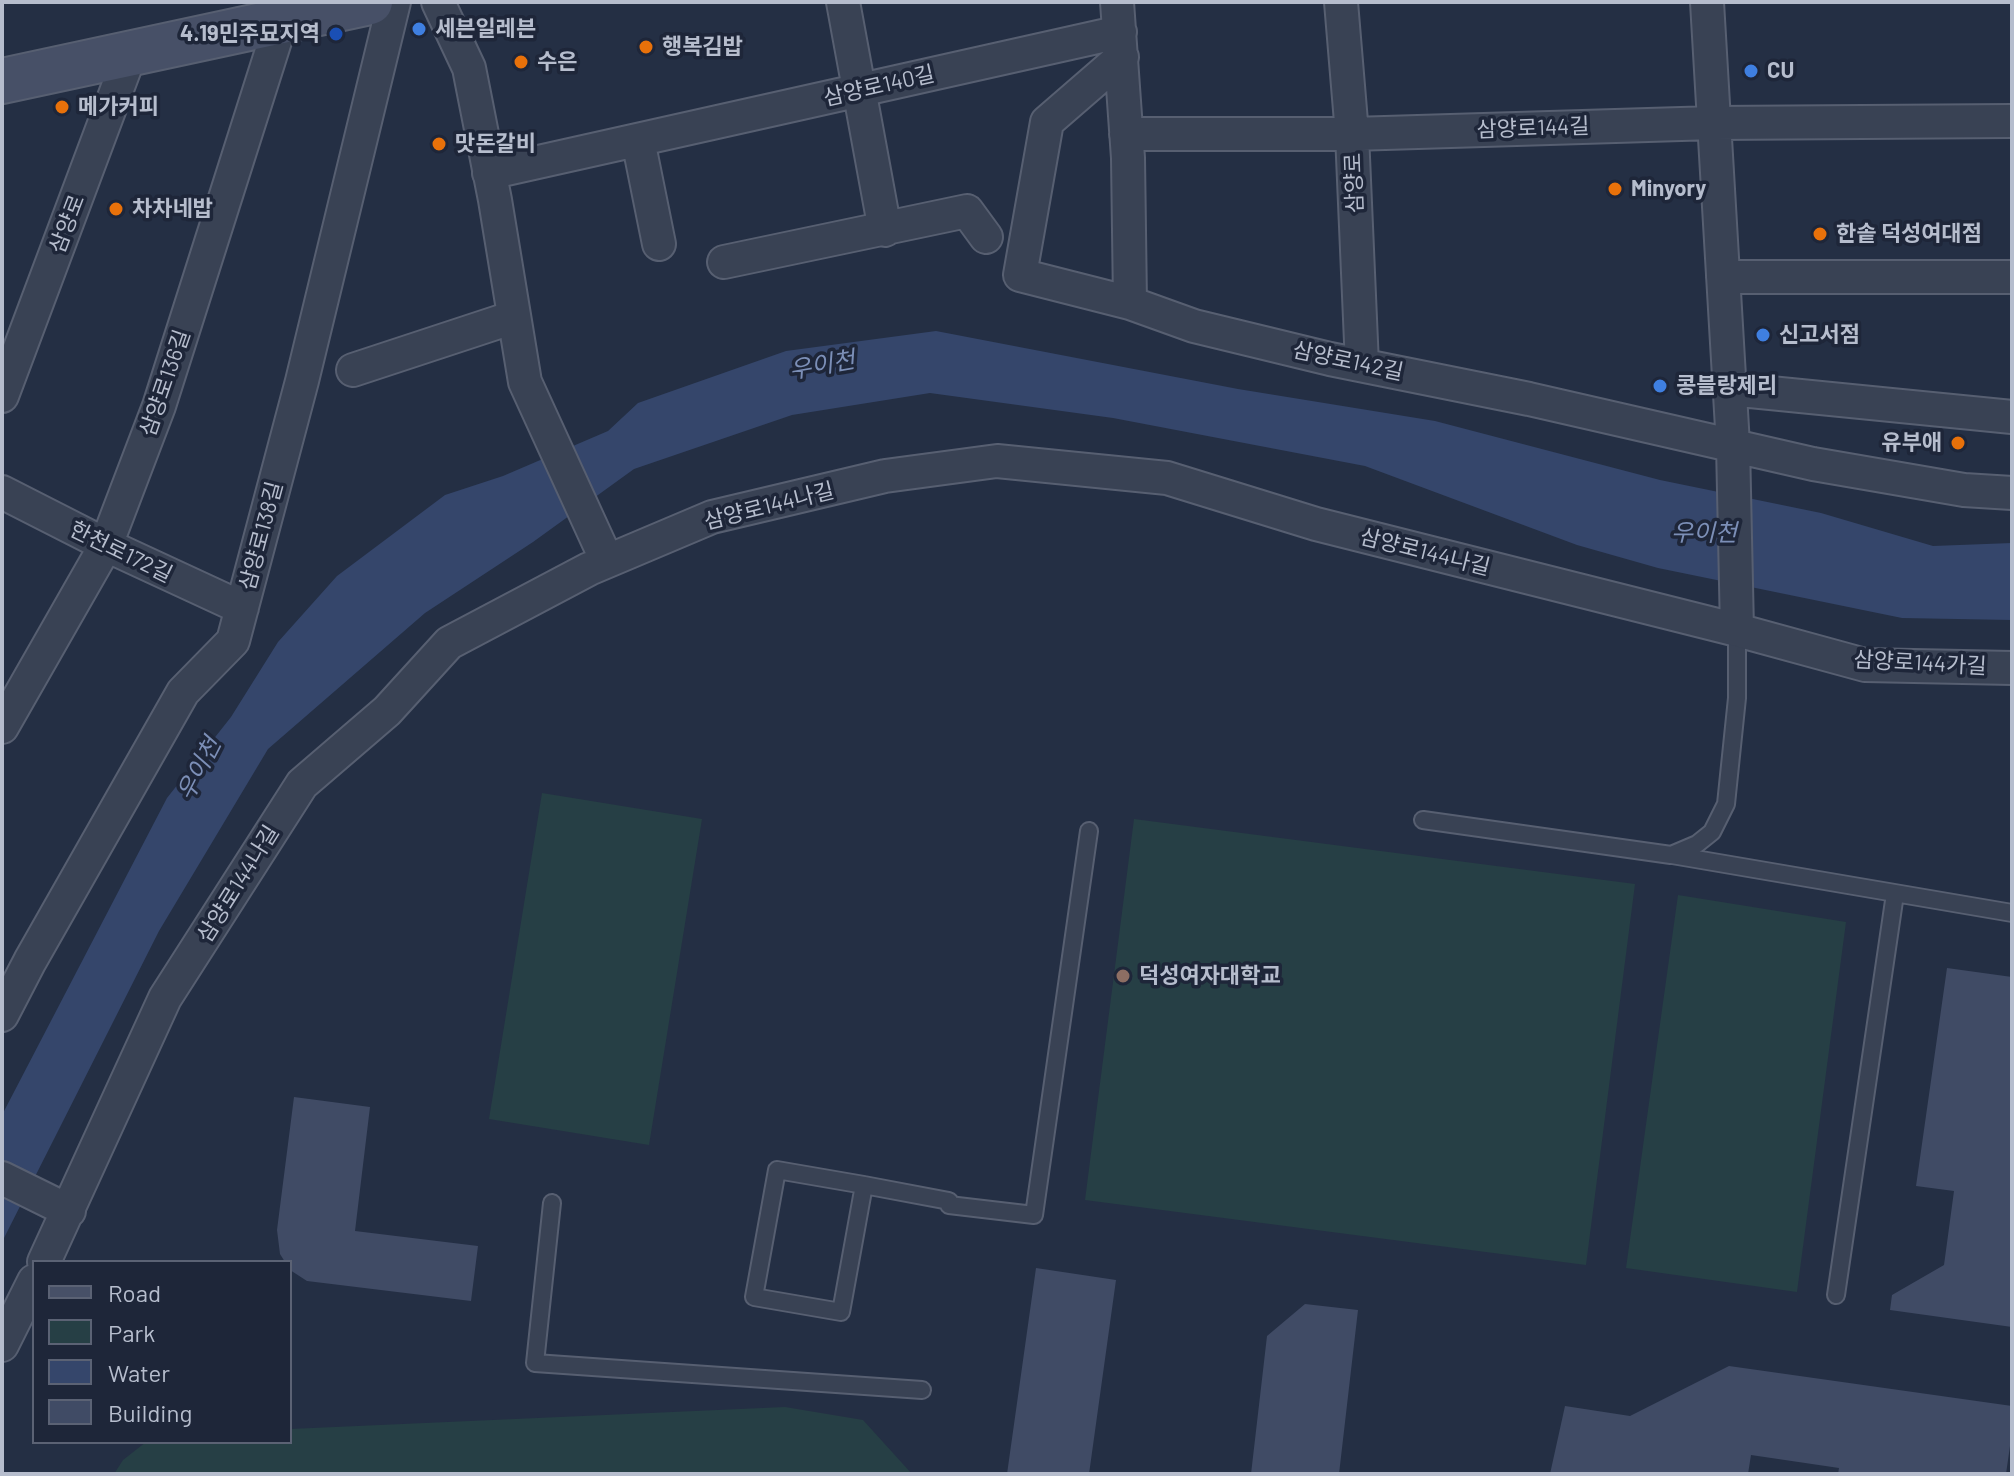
<!DOCTYPE html>
<meta charset="utf-8">
<style>
body{margin:0}
#map{position:relative;width:2014px;height:1476px;overflow:hidden;background:#242f44;font-family:Barlow,sans-serif}
canvas{display:block}
.frame{position:absolute;inset:0;border:4px solid #b6bdcd;pointer-events:none}
.legend{position:absolute;left:32px;top:1260px;width:260px;height:184px;box-sizing:border-box;background:#1e2639;border:2px solid #5b6274;margin:0;padding:10px 14px;list-style:none;font-size:24px;color:#b6bdcd}
.legend li{display:flex;align-items:center;gap:16px;height:40px}
.legend b{width:40px;border:2px solid #5b6274}
</style>
<div id="map">
<canvas width="2014" height="1476"></canvas>
<div class="frame"></div>
<ul class="legend">
<li><b style="height:10px;background:#475067"></b>Road</li>
<li><b style="height:22px;background:#263f45"></b>Park</li>
<li><b style="height:22px;background:#35466b"></b>Water</li>
<li><b style="height:22px;background:#404b65"></b>Building</li>
</ul>
</div>
<script>
const context = document.querySelector('canvas').getContext('2d');
context.lineJoin = 'round';
function paint(path, color) { context.fillStyle = color; context.fill(path, 'evenodd'); }
const poly = rows => new Path2D(rows.map(r => 'M' + r).join(''));
function strokePath(path, color, width, dash) { context.strokeStyle = color; context.lineWidth = width; context.lineCap = dash ? 'butt' : 'round'; context.setLineDash(dash || []); context.stroke(path); }
function write(font, color, halo, rows, align = 'center') {
  context.font = font + ' Barlow,"Noto Sans KR",sans-serif'; context.lineWidth = 7; context.setLineDash([]); context.textBaseline = 'middle'; context.strokeStyle = halo; context.fillStyle = color; for (const [text, x, y, turn = 0] of rows) {
    context.save(); context.translate(x, y); context.rotate((+turn || 0) * Math.PI / 180); context.textAlign = isNaN(turn) ? turn : align; if (halo) context.strokeText(text, 0, 0); context.fillText(text, 0, 0); context.restore();
  }
}
paint(poly([
 [542,793,702,819,649,1145,489,1119],
 [1134,819,1635,884,1586,1265,1085,1200],
 [1678,895,1846,922,1797,1292,1626,1268],
 [785,1407,863,1420,912,1474,114,1474,123,1460,146,1442,290,1442,290,1429]
]), '#263f45');
paint(poly([
 [936,331,1238,389,1435,421,1660,480,1821,513,1933,546,2012,543,2012,620,1902,618,1658,568,1577,545,1365,466,1113,418,930,393,792,415,634,469,533,542,425,613,268,749,159,931,2,1242,2,1115,167,798,231,717,278,642,337,576,445,495,503,476,608,431,638,403,786,351]
]), '#35466b');
paint(poly([
 [1947,968,2012,977,2012,1327,1890,1310,1892,1295,1944,1265,1954,1191,1916,1186],
 [294,1097,370,1107,355,1231,478,1246,471,1301,307,1281,290,1270,290,1262,285,1262,280,1254,277,1230],
 [1036,1268,1116,1280,1089,1474,1007,1474],
 [1305,1304,1358,1310,1339,1474,1251,1474,1267,1336],
 [1729,1366,2012,1406,2012,1432,2006,1474,1838,1474,1839,1468,1751,1455,1748,1474,1550,1474,1565,1406,1630,1416]
]), '#404b65');
const lane = poly([
 [1423,820,1671,855,1697,844,1712,832,1726,804,1737,698,1737,630],
 [1672,855,2012,913],
 [864,1185,841,1312,754,1297,777,1170,864,1185,949,1201],
 [552,1203,535,1363,922,1390],
 [949,1205,1034,1215,1089,831],
 [1836,1295,1895,894]
]);
const street = poly([
 [438,2,469,68,495,200,525,382,607,561],
 [843,2,885,230],
 [1117,2,1128,158,1130,303],
 [1341,2,1352,134,1362,365],
 [1707,2,1733,445,1737,630],
 [1122,57,1047,122,1020,275,1130,303,1194,326,1330,359,1529,399,1813,464,1964,490,2012,493],
 [1126,134,1352,134,1714,123,2012,121],
 [638,140,659,244],
 [489,173,1120,32],
 [724,262,967,211,986,237],
 [1723,277,2012,277],
 [353,370,514,317],
 [1730,389,2012,417],
 [2,396,131,52],
 [2,492,106,545,242,608],
 [2,727,106,545,159,406,282,19],
 [2,1015,30,961,183,692,233,641,302,381,394,2],
 [2,1178,69,1211],
 [44,1262,165,998,302,784,387,711,449,643,589,569,712,517,885,476,997,461,1167,478,1316,524,1737,630,1865,665,2012,668],
 [2,1345,34,1281]
]);
const secondary = poly([
 [2,81,370,2]
]);
strokePath(lane, '#575f71', 20);
strokePath(street, '#575f71', 36);
strokePath(secondary, '#575f71', 48);
strokePath(lane, '#394254', 16);
strokePath(street, '#394254', 32);
strokePath(secondary, '#475067', 44);
for (const [x, y, r, color] of [
 [419,29,8,"#3f7fe0"],
 [336,34,8,"#1a4fb4"],
 [646,47,8,"#e8710a"],
 [521,62,8,"#e8710a"],
 [1751,71,8,"#3f7fe0"],
 [62,107,8,"#e8710a"],
 [439,144,8,"#e8710a"],
 [1615,189,8,"#e8710a"],
 [116,209,8,"#e8710a"],
 [1820,234,8,"#e8710a"],
 [1763,335,8,"#3f7fe0"],
 [1660,386,8,"#3f7fe0"],
 [1958,443,8,"#e8710a"],
 [1123,976,8,"#8d6e63"]
]) { const dot = new Path2D(); dot.arc(x, y, r, 0, 2 * Math.PI); context.fillStyle = color; context.fill(dot); strokePath(dot, '#1e2639', 3); }
write('bold 22px', '#b6bdcd', '#1e2639', [
 ["세븐일레븐",435,29],
 ["4.19민주묘지역",320,34,"right"],
 ["행복김밥",662,47],
 ["수은",537,62],
 ["CU",1767,71],
 ["메가커피",78,107],
 ["맛돈갈비",455,144],
 ["Minyory",1631,189],
 ["차차네밥",132,209],
 ["한솥 덕성여대점",1836,234],
 ["신고서점",1779,335],
 ["콩블랑제리",1676,386],
 ["유부애",1942,443,"right"],
 ["덕성여자대학교",1139,976]
], 'left');
write('22px', '#b6bdcd', '#1e2639', [
 ["삼양로140길",879,86,-13],
 ["삼양로144길",1533,128,-2],
 ["삼양로",1354,183,-92],
 ["삼양로",67,224,-69],
 ["삼양로142길",1348,361,12],
 ["삼양로136길",165,383,-71],
 ["삼양로144나길",769,506,-14],
 ["삼양로138길",261,536,-75],
 ["한천로172길",121,552,26],
 ["삼양로144나길",1425,552,14],
 ["삼양로144가길",1920,663,3],
 ["삼양로144나길",238,884,-58]
]);
write('italic 24px', '#7c8fb7', '#1e2639', [
 ["우이천",822,365,-10],
 ["우이천",1704,533],
 ["우이천",199,769,-63]
]);
</script>
